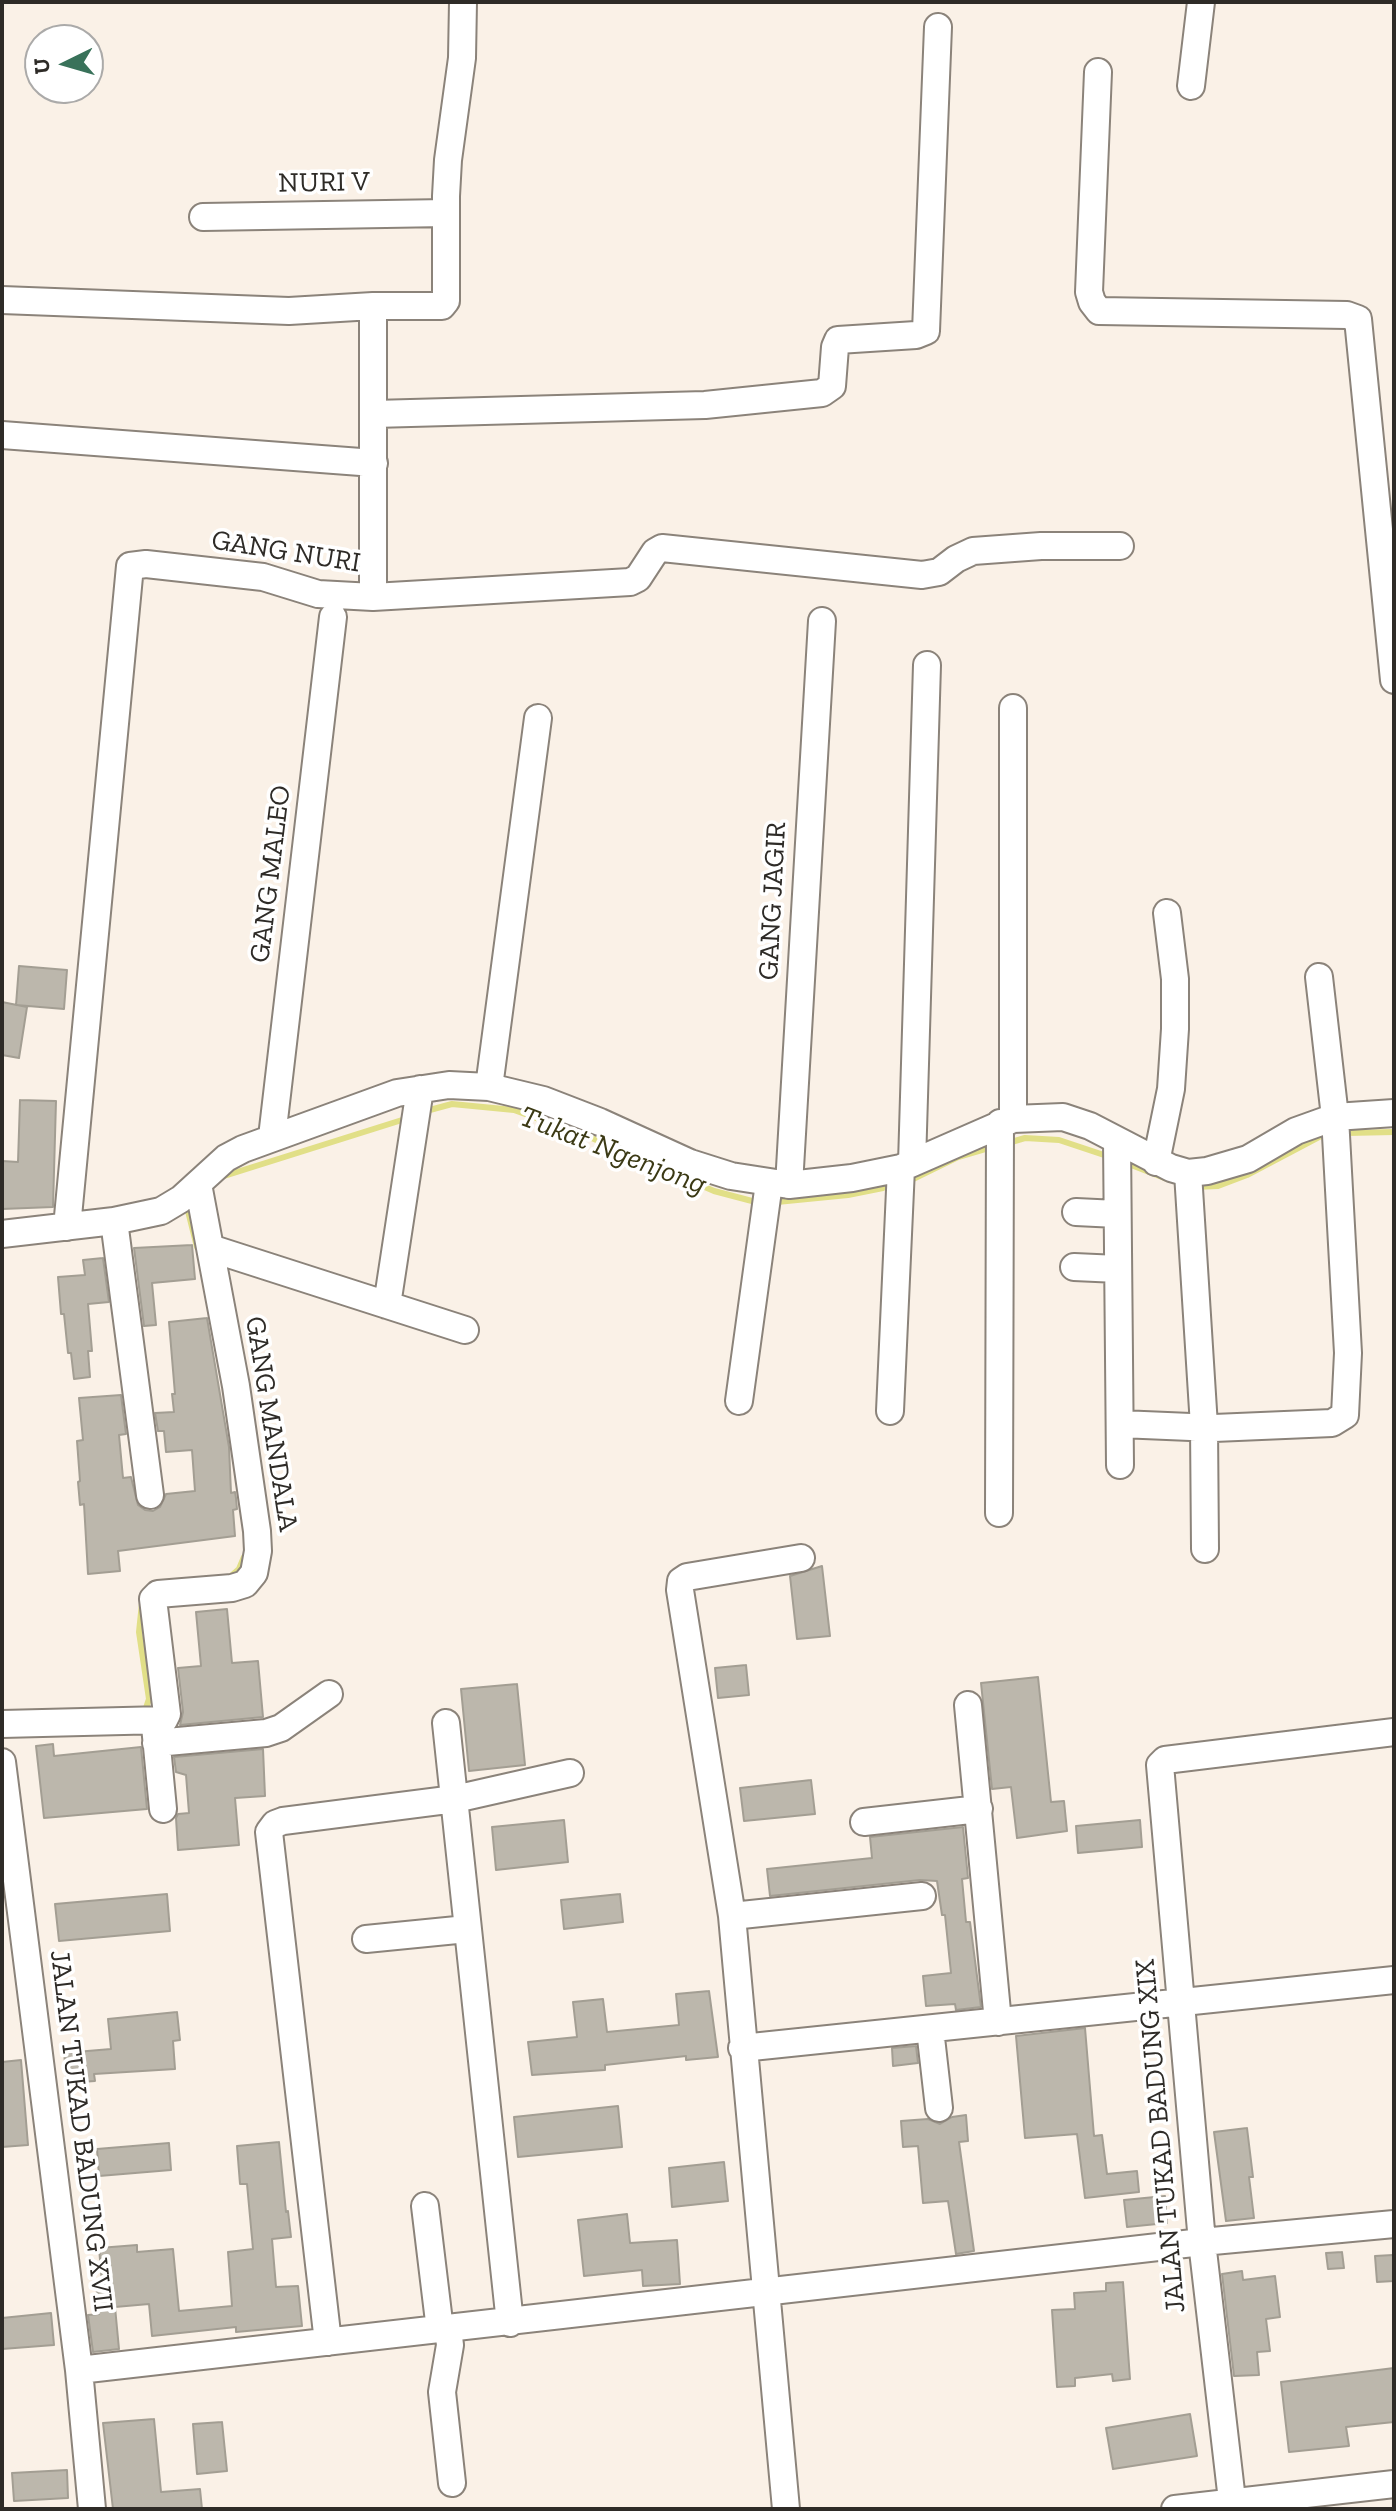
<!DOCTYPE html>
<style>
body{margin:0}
#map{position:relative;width:1396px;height:2511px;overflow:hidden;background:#faf1e7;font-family:"Zilla Slab",serif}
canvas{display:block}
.frame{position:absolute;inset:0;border:4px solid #2e2b27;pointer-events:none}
.north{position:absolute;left:24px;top:24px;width:80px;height:80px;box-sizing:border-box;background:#fff;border:2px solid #abaaa9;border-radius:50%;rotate:265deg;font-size:22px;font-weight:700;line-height:32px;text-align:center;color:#2e2b27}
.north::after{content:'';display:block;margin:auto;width:28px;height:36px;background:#39725a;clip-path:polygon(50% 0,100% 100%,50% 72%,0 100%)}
</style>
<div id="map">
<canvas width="1396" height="2511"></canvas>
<div class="frame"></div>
<div class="north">U</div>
</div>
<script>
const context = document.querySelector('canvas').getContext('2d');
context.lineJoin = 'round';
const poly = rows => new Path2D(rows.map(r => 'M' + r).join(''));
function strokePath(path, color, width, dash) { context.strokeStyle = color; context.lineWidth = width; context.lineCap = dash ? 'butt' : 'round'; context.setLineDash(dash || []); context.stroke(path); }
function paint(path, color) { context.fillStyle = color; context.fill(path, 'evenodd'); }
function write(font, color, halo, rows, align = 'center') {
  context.font = font + ' "Zilla Slab",serif'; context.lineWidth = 7; context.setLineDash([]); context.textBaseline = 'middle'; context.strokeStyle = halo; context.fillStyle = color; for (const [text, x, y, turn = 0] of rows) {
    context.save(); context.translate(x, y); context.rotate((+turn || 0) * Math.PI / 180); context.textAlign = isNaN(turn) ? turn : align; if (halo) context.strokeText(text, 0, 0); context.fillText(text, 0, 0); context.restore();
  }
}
strokePath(poly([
 [426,1111,452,1104,514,1110,594,1139,714,1191,752,1201],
 [1347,1133,1394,1132],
 [1008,1143,1025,1138,1059,1140,1107,1156],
 [1126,1163,1167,1179],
 [221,1177,402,1120],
 [907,1182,958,1157,992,1147],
 [1195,1187,1218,1186,1247,1175,1319,1137],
 [777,1202,848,1195,883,1188],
 [190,1204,187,1207,197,1247],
 [230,1577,239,1569,244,1557],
 [142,1603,139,1632,149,1699,144,1714]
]), '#e1df87', 6);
const building = poly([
 [19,966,67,970,64,1009,16,1005,19,966],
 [2,1002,27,1007,19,1058,2,1055,2,1002],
 [20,1100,56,1101,53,1207,2,1209,2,1161,18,1162,20,1100],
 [192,1245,195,1279,152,1283,156,1325,144,1326,134,1248,192,1245],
 [103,1258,109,1302,88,1304,92,1351,88,1351,90,1377,74,1379,71,1353,68,1353,64,1314,61,1314,58,1277,85,1275,83,1260,103,1258],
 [207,1318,229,1447,231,1493,235,1492,236,1498,237,1509,233,1510,235,1536,118,1551,120,1571,88,1574,84,1504,80,1505,78,1482,80,1481,77,1441,83,1440,79,1398,121,1395,126,1434,119,1435,123,1478,131,1477,138,1505,145,1510,153,1511,160,1507,166,1494,195,1491,192,1450,166,1452,164,1431,158,1431,155,1413,174,1412,172,1394,175,1394,169,1322,207,1318],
 [822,1566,830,1636,797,1639,790,1576,822,1566],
 [227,1609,232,1663,258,1661,263,1717,180,1725,183,1712,178,1668,201,1666,196,1612,227,1609],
 [746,1665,749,1695,718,1698,715,1668,746,1665],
 [1038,1677,1051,1802,1064,1801,1067,1831,1017,1838,1011,1787,992,1789,981,1683,1038,1677],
 [517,1684,525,1765,469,1771,461,1689,517,1684],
 [53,1744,54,1756,141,1747,147,1809,44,1818,36,1746,53,1744],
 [263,1749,265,1796,235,1798,239,1845,178,1850,176,1818,178,1814,189,1813,186,1775,176,1772,174,1757,263,1749],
 [811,1780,815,1814,744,1821,740,1788,811,1780],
 [564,1820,568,1862,496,1870,492,1827,564,1820],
 [1140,1820,1142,1847,1078,1853,1076,1826,1140,1820],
 [963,1827,968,1878,962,1879,966,1922,970,1922,981,2007,956,2010,955,2004,926,2006,923,1976,951,1973,945,1915,942,1915,937,1881,920,1880,770,1896,767,1869,872,1858,870,1837,963,1827],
 [167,1894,170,1931,59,1941,55,1904,167,1894],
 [620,1894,623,1922,564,1929,561,1900,620,1894],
 [709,1991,718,2057,686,2060,686,2056,605,2065,605,2070,532,2075,528,2042,577,2037,573,2002,603,1999,607,2032,679,2025,676,1994,709,1991],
 [177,2012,180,2040,173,2041,175,2069,94,2074,95,2081,67,2083,64,2053,111,2049,108,2019,177,2012],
 [1085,2028,1094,2136,1102,2135,1107,2174,1137,2171,1139,2192,1085,2198,1077,2134,1025,2138,1016,2036,1085,2028],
 [916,2046,918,2063,893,2066,892,2048,916,2046],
 [21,2060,28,2145,2,2147,2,2062,21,2060],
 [618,2106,622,2147,518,2157,514,2117,618,2106],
 [966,2115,968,2141,959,2142,974,2251,956,2254,948,2201,923,2203,918,2146,903,2147,901,2121,928,2119,940,2124,952,2117,966,2115],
 [1247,2128,1253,2177,1249,2177,1254,2218,1226,2221,1214,2132,1247,2128],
 [279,2142,286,2212,288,2211,291,2237,272,2239,276,2287,298,2286,302,2326,236,2332,236,2327,152,2336,149,2304,115,2307,119,2349,93,2352,88,2315,99,2314,96,2284,102,2283,99,2248,137,2245,137,2252,173,2249,179,2311,232,2306,228,2252,253,2249,247,2184,240,2184,237,2146,279,2142],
 [169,2143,171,2170,99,2176,97,2149,169,2143],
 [724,2162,728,2201,672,2207,669,2168,724,2162],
 [1165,2196,1167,2223,1127,2227,1124,2200,1165,2196],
 [627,2214,630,2243,677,2240,680,2284,643,2286,642,2270,584,2276,578,2220,627,2214],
 [1342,2252,1344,2268,1328,2269,1326,2253,1342,2252],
 [1393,2255,1394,2281,1377,2282,1375,2256,1393,2255],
 [1242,2271,1243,2280,1275,2276,1280,2317,1266,2319,1270,2351,1257,2352,1259,2375,1234,2376,1222,2274,1242,2271],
 [1123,2282,1130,2379,1113,2381,1112,2374,1075,2378,1075,2386,1057,2387,1052,2310,1075,2309,1074,2293,1106,2291,1106,2283,1123,2282],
 [51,2313,54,2345,2,2349,2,2318,51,2313],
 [1394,2368,1394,2422,1346,2427,1349,2446,1289,2452,1281,2382,1394,2368],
 [1190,2414,1197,2456,1113,2469,1106,2428,1190,2414],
 [154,2419,161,2492,200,2489,202,2509,113,2509,103,2423,154,2419],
 [222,2422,227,2471,197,2474,193,2424,222,2422],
 [67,2470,68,2498,14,2501,12,2473,67,2470]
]);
paint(building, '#bcb7ac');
strokePath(building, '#a39e93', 2);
const minor = poly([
 [1098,72,1089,292,1092,302,1099,311,1347,315,1358,319,1394,680],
 [1191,86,1201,2],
 [203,217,446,213],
 [2,300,289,311,373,306,442,306,446,301,446,196,448,160,462,58,463,2],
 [373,306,373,597],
 [374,414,705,405,822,393,832,386,835,347,838,340,916,335,926,331,938,27],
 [2,435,374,463],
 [489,1087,538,718],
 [1013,1119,1013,708],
 [272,1137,333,617],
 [1117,1141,1120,1465],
 [1156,1162,1171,1089,1175,1029,1175,979,1167,913],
 [912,1163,927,665],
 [1188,1173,1204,1426,1205,1549],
 [789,1185,822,621],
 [1076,1212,1117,1214],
 [114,1221,150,1495],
 [67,1227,130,566,146,564,263,577,318,594,373,597,630,582,638,578,655,552,662,548,922,575,939,572,956,559,973,551,1041,546,1120,546],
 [2,1234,114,1221,161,1211,181,1199,226,1158,243,1149,397,1093,449,1085,489,1087,543,1100,600,1122,690,1163,731,1176,789,1185,852,1178,901,1168,1013,1119,1063,1117,1090,1126,1171,1168,1188,1173,1207,1171,1248,1159,1296,1131,1335,1117,1394,1113],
 [210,1248,465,1330],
 [1074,1267,1118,1269],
 [387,1305,420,1089],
 [739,1401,769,1183],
 [890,1411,901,1168],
 [1120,1424,1214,1428,1332,1423,1345,1415,1348,1353,1335,1117,1319,977],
 [999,1513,1000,1123],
 [968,1705,998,2022],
 [446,1723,510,2323],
 [2,1724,164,1720,167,1714,153,1599,158,1594,232,1588,245,1584,254,1573,258,1551,257,1531,236,1386,198,1184],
 [155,1726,163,1809],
 [156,1743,266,1733,281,1728,329,1694],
 [2,1762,79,2370,92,2509],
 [864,1822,979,1809],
 [732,1916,922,1896],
 [366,1939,467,1929],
 [930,2029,939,2108],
 [742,2048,1394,1980],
 [425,2206,440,2330],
 [448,2329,450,2345,442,2392,452,2483],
 [328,2342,269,1832,275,1824,283,1821,455,1799,570,1773],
 [79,2370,1202,2242,1394,2224],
 [786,2509,732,1916,680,1590,681,1581,687,1577,801,1558],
 [1175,2509,1394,2484],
 [1233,2509,1202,2242,1160,1765,1165,1760,1394,1732]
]);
strokePath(minor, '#8b837a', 30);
strokePath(minor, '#fff', 26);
write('28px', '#2e2b27', '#fff', [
 ["NURI V",324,183,-1],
 ["GANG NURI",286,552,9],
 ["GANG MALEO",271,874,-83],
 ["GANG JAGIR",773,901,-87],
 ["GANG MANDALA",271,1424,81],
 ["JALAN TUKAD BADUNG XVII",81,2131,83],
 ["JALAN TUKAD BADUNG XIX",1161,2136,-95]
]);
write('italic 30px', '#3b3914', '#fff', [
 ["Tukat Ngenjong",613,1151,21]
]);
</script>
